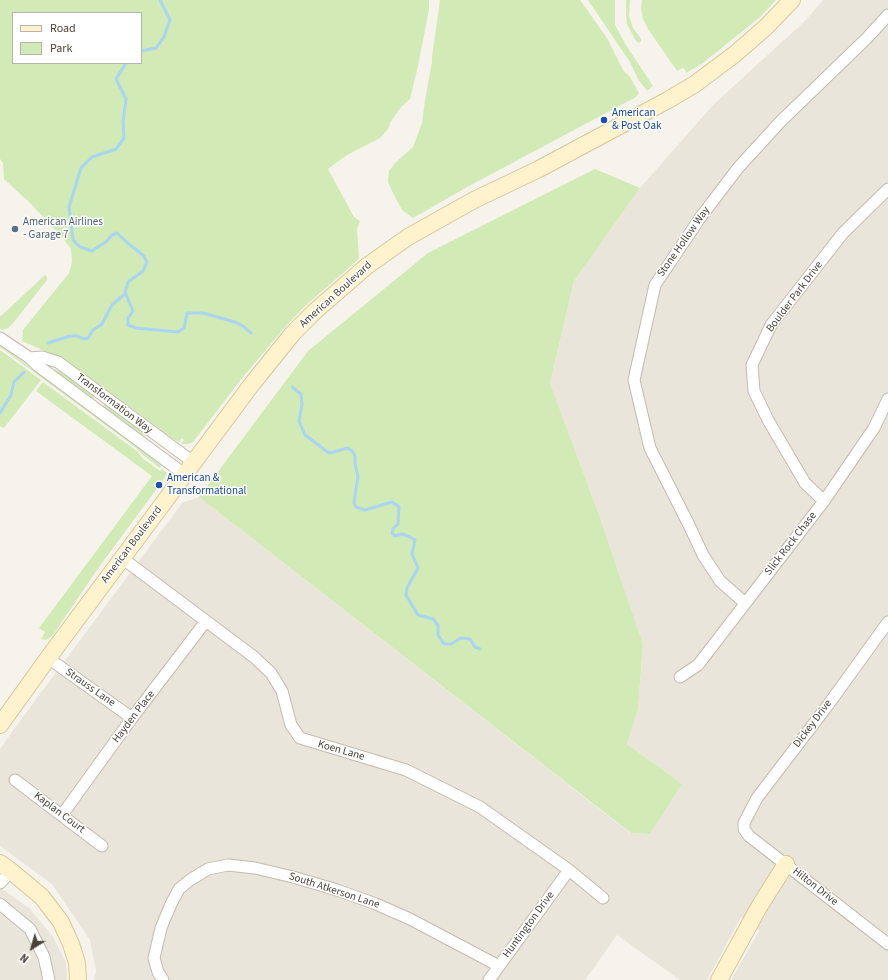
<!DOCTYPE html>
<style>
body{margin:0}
#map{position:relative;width:888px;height:980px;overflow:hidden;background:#f6f3ec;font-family:"Source Sans 3",sans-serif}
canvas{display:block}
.legend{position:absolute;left:12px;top:12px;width:130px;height:52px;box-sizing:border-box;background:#fff;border:1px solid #b7b4b0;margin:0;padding:5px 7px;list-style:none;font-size:12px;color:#4b4439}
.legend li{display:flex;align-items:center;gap:8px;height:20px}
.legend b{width:20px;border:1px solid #b7b4b0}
.north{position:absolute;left:12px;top:928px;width:40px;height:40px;-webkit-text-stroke:3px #fff;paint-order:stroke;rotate:217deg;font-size:11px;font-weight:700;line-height:16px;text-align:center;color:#4b4439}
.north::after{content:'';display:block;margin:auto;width:14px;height:18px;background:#4b4439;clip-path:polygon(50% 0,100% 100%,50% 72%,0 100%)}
</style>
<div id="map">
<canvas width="888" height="980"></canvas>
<ul class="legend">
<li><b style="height:5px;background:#fff3cd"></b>Road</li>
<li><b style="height:11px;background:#d2eab5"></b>Park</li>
</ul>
<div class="north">N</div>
</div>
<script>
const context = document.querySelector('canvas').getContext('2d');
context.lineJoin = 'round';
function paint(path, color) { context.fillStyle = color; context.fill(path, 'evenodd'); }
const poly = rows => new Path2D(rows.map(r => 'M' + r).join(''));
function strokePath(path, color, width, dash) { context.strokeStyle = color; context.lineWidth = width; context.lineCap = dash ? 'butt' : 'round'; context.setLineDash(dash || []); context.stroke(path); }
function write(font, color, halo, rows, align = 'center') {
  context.font = font + ' "Source Sans 3",sans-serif'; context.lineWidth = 3; context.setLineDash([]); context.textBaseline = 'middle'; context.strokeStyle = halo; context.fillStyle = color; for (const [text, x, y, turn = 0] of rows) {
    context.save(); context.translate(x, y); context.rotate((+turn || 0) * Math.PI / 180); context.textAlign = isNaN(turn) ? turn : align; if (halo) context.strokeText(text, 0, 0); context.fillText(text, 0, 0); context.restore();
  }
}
paint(poly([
 [823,0,888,0,888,980,731,980,759,931,741,917,707,980,680,980,617,935,585,980,94,980,96,971,90,940,52,884,0,846,0,749,17,725,182,503,199,497,630,833,650,834,682,784,627,744,638,709,643,644,598,512,550,383,574,281,640,188,713,105,806,20],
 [0,887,30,909,53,937,66,962,67,980,0,980]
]), '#eae5da');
paint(poly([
 [0,0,429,0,429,9,418,66,410,99,401,107,390,123,388,129,380,138,347,155,328,169,354,217,360,221,357,229,359,259,306,305,285,327,243,377,193,442,188,444,181,444,184,440,182,438,179,442,172,438,63,358,47,352,22,341,23,330,69,273,72,262,71,249,62,237,29,202,4,179,3,163,0,159],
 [13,13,141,13,141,63,13,63],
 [440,0,580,0,607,38,623,70,630,77,639,93,636,97,469,186,413,218,402,210,394,195,388,182,389,171,396,162,413,147,422,123,425,100,432,62,432,57],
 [588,0,615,0,615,25,626,45,653,86,647,91,638,79,630,62],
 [626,0,630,0,629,16,633,28,641,39,641,41,639,43,636,41,627,24,626,14],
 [642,0,776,0,760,17,703,63,686,73,685,69,682,68,677,71,648,29,643,19,641,8],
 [595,169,640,188,574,281,550,383,598,512,643,644,638,709,627,744,682,784,650,834,631,833,199,497,308,351,428,253],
 [45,275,47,277,47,280,14,322,8,328,3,330,0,329,0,316,2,315],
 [0,345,133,443,162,465,160,468,143,455,135,447,0,347],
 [0,350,41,380,4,428,0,426],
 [54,369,63,372,93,394,95,396,94,398,93,399,53,370],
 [43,382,126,443,138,452,142,458,160,471,162,469,167,473,164,479,99,567,53,635,48,639,44,640,41,639,45,632,39,628,152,476,36,391],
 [106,403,147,434,146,436,142,435,103,407,104,404]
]), '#d2eab5');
strokePath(poly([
 [141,51,156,48,164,37,170,20,160,0],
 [126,63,116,79,126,99,123,122,124,138,116,149,92,157,81,168,69,207,73,240,80,247,92,251,107,241,112,235,117,233,130,245,143,255,147,262,143,271,128,282,125,292,133,311,128,318,128,325,136,328,178,332,184,328,187,313,203,313,235,322,243,326,251,333],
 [48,343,70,336,78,336,83,339,88,338,93,330,102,324,112,305,125,294],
 [292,387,301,394,302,405,299,421,305,435,329,453,348,448,352,451,355,456,355,464,358,476,354,503,356,507,365,510,392,502,399,507,398,524,393,529,392,533,395,536,402,534,410,537,415,540,412,554,418,568,407,588,406,595,418,615,433,619,438,625,438,635,444,644,451,644,461,638,470,639,475,647,480,649],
 [0,413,11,395,14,382,24,372]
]), '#a9d4f2', 3);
const street = poly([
 [0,338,30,358,37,365,184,474],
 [30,358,42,357,58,362,193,462],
 [824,501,805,483,768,420,754,391,752,365,771,325,843,233,888,189],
 [122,558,254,657,271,673,282,691,291,725,300,738,406,770,480,807,569,870,603,898],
 [745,603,720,581,703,555,689,525,650,448,634,380,655,285,700,218,738,168,780,122,867,38,888,15],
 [888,622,828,705,757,798,744,823,744,829,749,836,888,944],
 [48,658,132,718],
 [680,677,698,665,824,501,874,428,888,399],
 [15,780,102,846],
 [62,815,132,718,206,621],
 [0,883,11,871],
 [0,904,30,929,44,957,49,980],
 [163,980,158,972,154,958,161,928,171,904,179,889,190,880,208,869,228,865,255,868,293,877,337,890,376,904,410,919,499,966],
 [489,980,569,870]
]);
const secondary = poly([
 [0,725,51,654,252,384,293,333,314,312,367,266,408,237,474,200,539,169,668,100,695,84,735,54,766,27,792,0],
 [0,863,11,871,42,897,61,922,71,944,77,963,78,980],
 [719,980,759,907,786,864]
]);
strokePath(street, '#c2bbae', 13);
strokePath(secondary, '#d6c79b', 18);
strokePath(street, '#fff', 11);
strokePath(secondary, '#fff3cd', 16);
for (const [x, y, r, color] of [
 [604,120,4,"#1a4fb4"],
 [15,229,4,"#5c6f8a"],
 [159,485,4,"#1a4fb4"]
]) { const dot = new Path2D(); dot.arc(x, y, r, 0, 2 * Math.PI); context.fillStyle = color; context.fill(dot); strokePath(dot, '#fff', 1.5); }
write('11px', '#164399', '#fff', [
 ["American",612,114],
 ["& Post Oak",612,127],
 ["American &",167,479],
 ["Transformational",167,492]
], 'left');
write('11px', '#4e5e75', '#fff', [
 ["American Airlines",23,223],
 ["- Garage 7",23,236]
], 'left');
write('11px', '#4b4439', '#fff', [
 ["Stone Hollow Way",684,242,-55],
 ["American Boulevard",336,295,-42],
 ["Boulder Park Drive",795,297,-53],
 ["Transformation Way",114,404,37],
 ["Slick Rock Chase",791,544,-52],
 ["American Boulevard",132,545,-53],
 ["Strauss Lane",90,688,35],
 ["Hayden Place",134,717,-53],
 ["Dickey Drive",813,724,-53],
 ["Koen Lane",341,751,16],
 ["Kaplan Court",59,813,37],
 ["Hilton Drive",815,887,38],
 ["South Atkerson Lane",334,891,18],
 ["Huntington Drive",529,925,-54]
]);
</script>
